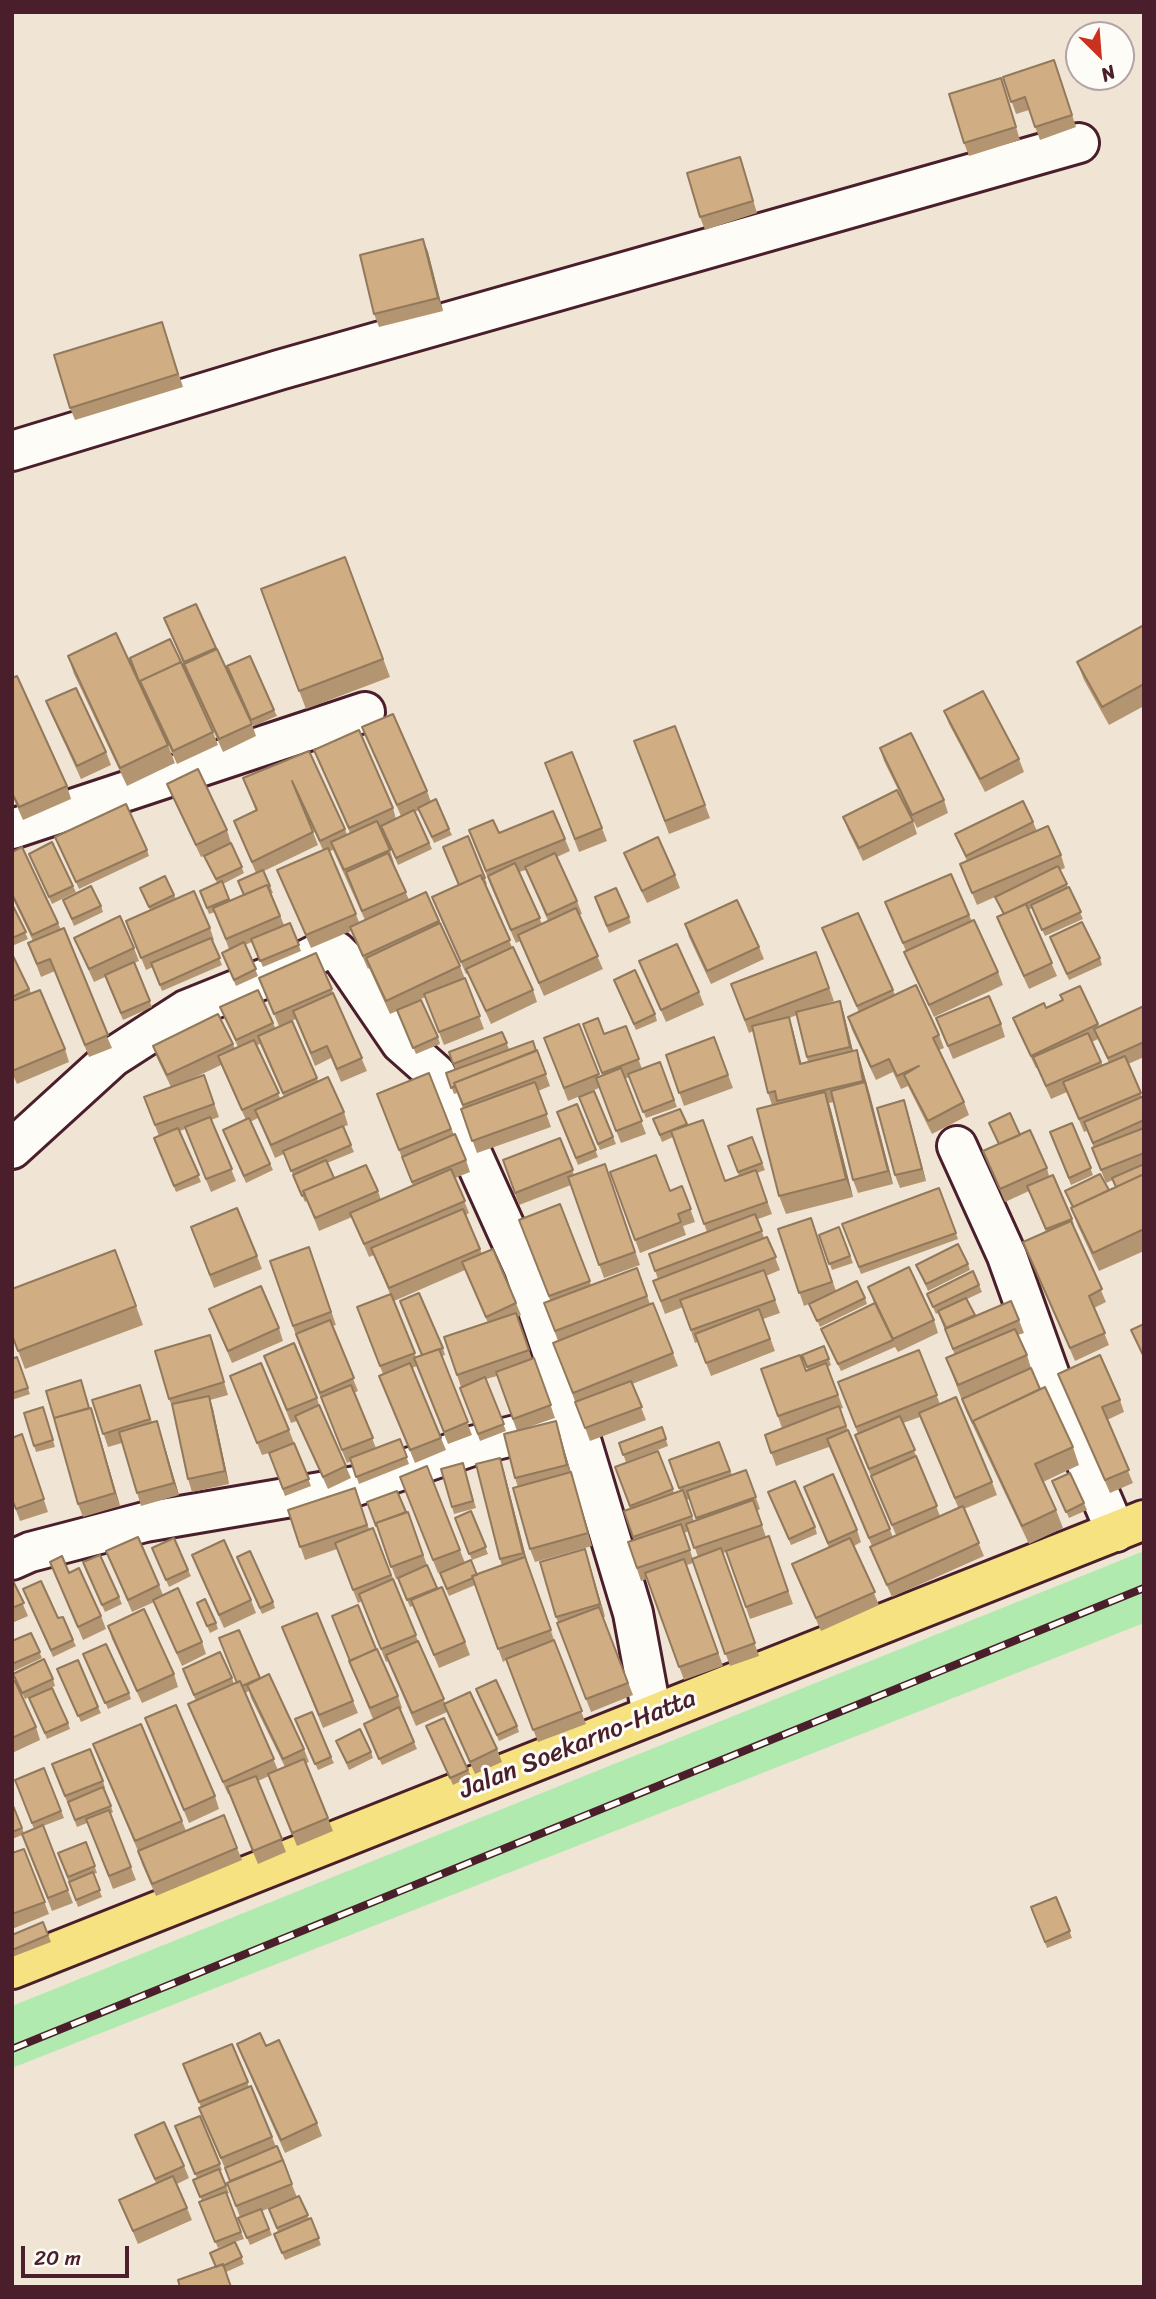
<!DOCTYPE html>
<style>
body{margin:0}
#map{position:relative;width:1156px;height:2299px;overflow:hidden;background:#f0e4d4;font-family:Sriracha,sans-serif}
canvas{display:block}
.frame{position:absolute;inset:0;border:14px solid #4a1f2b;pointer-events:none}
.north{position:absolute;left:1065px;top:21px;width:70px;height:70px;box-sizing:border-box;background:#fdfcf7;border:2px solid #b5a4a5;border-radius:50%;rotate:155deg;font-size:19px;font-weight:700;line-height:28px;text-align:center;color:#4a1f2b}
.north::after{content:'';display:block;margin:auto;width:24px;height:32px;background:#c8321e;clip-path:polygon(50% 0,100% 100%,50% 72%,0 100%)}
.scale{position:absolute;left:21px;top:2246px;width:108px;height:32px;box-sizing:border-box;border:4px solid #4a1f2b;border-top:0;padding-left:9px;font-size:21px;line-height:24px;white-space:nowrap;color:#4a1f2b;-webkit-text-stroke:5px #fdfcf7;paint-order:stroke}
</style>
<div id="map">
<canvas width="1156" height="2299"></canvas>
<div class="frame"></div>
<div class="north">N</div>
<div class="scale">20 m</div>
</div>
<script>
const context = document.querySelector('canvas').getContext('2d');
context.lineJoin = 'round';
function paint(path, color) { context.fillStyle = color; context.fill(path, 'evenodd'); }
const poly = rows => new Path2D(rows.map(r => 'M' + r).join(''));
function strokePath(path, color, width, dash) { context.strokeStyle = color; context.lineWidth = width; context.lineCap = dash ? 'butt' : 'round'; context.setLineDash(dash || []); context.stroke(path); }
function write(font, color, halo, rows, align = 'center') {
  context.font = font + ' Sriracha,sans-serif'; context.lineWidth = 6; context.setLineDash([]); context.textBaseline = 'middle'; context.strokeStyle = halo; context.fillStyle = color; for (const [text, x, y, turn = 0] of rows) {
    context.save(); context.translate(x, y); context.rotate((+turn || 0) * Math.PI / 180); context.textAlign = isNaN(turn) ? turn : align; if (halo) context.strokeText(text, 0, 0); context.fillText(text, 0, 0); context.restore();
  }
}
paint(poly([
 [1144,1551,1144,1623,12,2068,12,2006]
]), '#b1eaae');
const minor = poly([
 [12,451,279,370,1079,143],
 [12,829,365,712],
 [957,1146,1007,1256,1055,1390,1116,1532],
 [12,1149,113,1057,186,1010,288,969,323,951,336,951,343,958,401,1043,436,1074,524,1269,575,1420,633,1613,652,1715],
 [12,1560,30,1552,145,1522,356,1486,472,1446,556,1425]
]);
const trunk = poly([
 [12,1969,1144,1520]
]);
strokePath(minor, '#4a1f2b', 44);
strokePath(trunk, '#4a1f2b', 44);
strokePath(minor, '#fdfcf7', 38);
strokePath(trunk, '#f6e281', 38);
const rail = poly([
 [12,2049,1144,1588]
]);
strokePath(rail, '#4a1f2b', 8);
strokePath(rail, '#fdfcf7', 5, [16]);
paint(poly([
 [1054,60,1076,127,1040,140,1029,110,1016,114,1003,77],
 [1001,78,1020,140,969,156,964,143],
 [740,157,757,213,705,230,700,217],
 [423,239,428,252,443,311,379,327,374,314],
 [166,334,183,387,75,420,70,408],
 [345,557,390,677,306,709,261,590],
 [196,604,252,724,256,736,223,752,189,677,164,618],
 [1144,625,1144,706,1109,725,1084,680,1077,662],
 [68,656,168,745,175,763,127,786,74,674],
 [132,665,213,732,218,745,177,764],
 [227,666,274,710,277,716,254,726],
 [12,678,67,786,71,799,23,820,12,795],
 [46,701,106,752,111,765,81,779,51,714],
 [944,711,1019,759,1024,772,985,792,949,724],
 [675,726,710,818,669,834,634,741],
 [362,727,427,791,431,802,449,829,452,835,434,843,419,810,415,812,432,849,398,865,382,828,380,829,390,850,394,863,393,863,409,900,426,892,460,966,484,1029,444,1045,425,997,407,1006,438,1037,440,1044,416,1054,397,1011,390,1014,369,968,368,969,351,931,311,948,277,870,323,850,306,814,318,845,264,871,273,893,271,893,284,925,290,923,301,951,263,967,252,942,245,945,258,976,236,986,222,953,229,949,215,912,209,914,200,891,217,883,204,856,201,857,172,796,167,784,227,830,231,843,244,873,223,884,230,901,243,895,256,873,234,821,256,811,243,778,345,829,347,835,350,833,314,750,393,808,396,819,401,816],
 [333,850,365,920,359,922,330,851],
 [880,748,944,800,948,813,917,828,884,761],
 [572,752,607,841,579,852,545,763],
 [843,817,913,821,917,834,863,861,848,830],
 [1033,822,1037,831,1061,855,1065,868,1060,870,1083,919,1045,936,1032,908,1028,910,1057,976,1029,989,1002,930,997,917,1003,914,995,897,977,905,960,864,967,861,955,834],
 [469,830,499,833,565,839,570,851,557,857,577,901,582,914,579,915,603,969,544,996,520,941,516,943,492,889],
 [526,870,548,921,542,924,519,872],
 [468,836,487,884,485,885,512,947,533,990,537,1002,491,1024,468,973,466,974,432,897,459,885],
 [55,837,147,850,149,856,79,889],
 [12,850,58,923,112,1048,89,1057,55,971,41,977,28,943,33,941,12,897],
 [624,853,675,875,680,888,647,903,629,866],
 [29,854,73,886,76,892,52,904],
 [165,876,176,899,210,928,214,940,212,941,222,965,162,991,153,967,146,970,126,921,150,910,140,888],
 [595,897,629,917,631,923,609,933],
 [63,900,101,906,103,912,74,926],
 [885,902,969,915,998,972,1003,985,934,1017,909,964,904,952,906,951],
 [12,904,28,939,12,946],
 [685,924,759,947,764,959,711,984,689,937],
 [822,928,893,990,895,995,939,1035,944,1048,939,1050,964,1102,969,1115,932,1134,908,1086,901,1089,893,1072,876,1080,852,1030,848,1017,859,1012],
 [1050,937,1100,958,1102,965,1069,980],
 [74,938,134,948,139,961,134,963,152,1007,123,1020,105,977,94,982],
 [816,952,834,1001,822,1005,840,1001,844,1014,853,1051,857,1050,861,1063,893,1184,858,1193,853,1180,834,1102,829,1103,853,1197,786,1214,779,1196,772,1105,768,1093,753,1031,749,1033,731,984],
 [797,1015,808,1062,801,1064,793,1030,789,1018],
 [316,953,367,1071,341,1082,331,1058,315,1066,296,1019,279,1026,259,978],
 [13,954,31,993,65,1049,69,1062,17,1084,12,1073],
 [639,961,699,992,704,1005,666,1022],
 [616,986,655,1014,657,1021,636,1030],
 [1080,986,1099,1027,1144,1006,1144,1057,1128,1064,1142,1097,1144,1096,1144,1251,1099,1271,1078,1226,1071,1208,1072,1207,1065,1191,1109,1190,1116,1187,1113,1180,1106,1183,1092,1148,1094,1148,1087,1131,1084,1132,1067,1092,1051,1099,1037,1068,1036,1068,1018,1031,1013,1018,1046,1008,1062,1001],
 [1098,1039,1109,1063,1103,1066,1092,1042],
 [220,1007,273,1023,276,1029,292,1021,318,1081,344,1112,348,1125,343,1127,354,1152,327,1163,334,1178,378,1191,381,1200,413,1186,377,1094,429,1073,454,1135,466,1160,470,1172,455,1178,469,1213,466,1215,482,1254,516,1303,521,1315,518,1317,532,1359,534,1358,555,1418,523,1429,556,1421,592,1546,535,1562,530,1549,518,1487,515,1478,517,1431,497,1376,486,1379,506,1431,480,1441,460,1388,461,1387,444,1337,488,1323,465,1270,394,1301,416,1357,443,1348,445,1355,442,1356,472,1435,448,1444,417,1366,412,1368,446,1450,415,1463,384,1388,379,1376,383,1374,357,1307,390,1294,374,1255,369,1257,352,1217,319,1231,307,1201,305,1202,284,1154,275,1158,258,1118,250,1122,273,1170,246,1183,223,1130,246,1120,221,1065,185,1082,204,1075,219,1117,211,1120,236,1181,211,1192,185,1129,180,1131,201,1182,176,1192,154,1138,159,1136,144,1097,171,1087,157,1058,153,1046,233,1044,235,1049,238,1047],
 [260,1044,284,1097,280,1098,257,1045],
 [936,1018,1001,1024,1005,1037,953,1059],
 [579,1024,599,1077,603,1076,583,1024,604,1034,626,1026,642,1069,660,1062,677,1107,646,1118,629,1077,625,1079,646,1134,621,1143,599,1088,568,1101,544,1038],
 [502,1032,509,1049,537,1050,550,1086,538,1091,551,1127,477,1153,461,1109,463,1108,457,1093,454,1094,446,1073,455,1069,449,1052],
 [714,1037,733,1088,684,1106,666,1055],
 [594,1091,616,1144,600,1150,579,1097],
 [577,1104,598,1157,578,1165,557,1112],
 [908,1113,926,1181,900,1188,895,1175],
 [653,1119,687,1125,725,1181,739,1176,728,1146,752,1137,765,1170,757,1173,772,1214,758,1219,764,1238,767,1237,780,1270,766,1276,780,1313,763,1319,775,1351,711,1376,698,1342,695,1343,683,1307,665,1314,653,1281,658,1279,649,1254,707,1232,673,1137,662,1142],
 [1072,1123,1093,1175,1071,1185,1050,1132],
 [1020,1135,1047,1168,1049,1176,1072,1219,1074,1225,1073,1226,1106,1302,1094,1308,1109,1345,1075,1361,1023,1242,1046,1232,1029,1191,1005,1202,983,1151],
 [560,1138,574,1175,605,1164,640,1265,604,1278,571,1185,519,1205,503,1160],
 [610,1172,670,1191,682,1186,695,1222,683,1226,686,1235,640,1253],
 [939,1188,958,1239,861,1274,842,1224],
 [560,1204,591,1285,637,1268,650,1304,653,1303,678,1366,632,1384,646,1420,590,1441,553,1343,558,1341,544,1303,550,1300,519,1220],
 [811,1218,836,1291,865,1298,867,1304,820,1327,809,1304,804,1306,778,1229],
 [191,1227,257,1256,262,1269,214,1288],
 [839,1227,853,1263,832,1270,819,1235],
 [309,1247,336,1325,332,1326,358,1391,354,1393,376,1448,400,1439,409,1464,359,1484,351,1461,347,1463,300,1347,270,1261],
 [968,1264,970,1270,928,1291,916,1265],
 [979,1285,982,1292,967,1299,975,1316,1019,1320,1024,1333,1018,1335,1027,1355,1031,1368,1040,1389,1073,1447,1079,1465,1043,1482,1056,1510,1063,1528,1029,1544,966,1411,946,1358,955,1355,938,1313,936,1314,927,1294],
 [868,1287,934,1320,938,1333,898,1352,895,1347,841,1371,821,1329,874,1303],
 [136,1306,143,1325,25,1369,12,1335],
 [209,1309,279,1328,283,1341,232,1363],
 [210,1335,228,1395,210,1400,213,1409,229,1484,192,1492,188,1479,174,1411,169,1399],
 [824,1346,831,1365,828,1367,843,1408,840,1409,849,1433,893,1537,896,1535,859,1448,858,1434,838,1382,919,1350,940,1404,992,1482,997,1495,964,1509,984,1556,892,1597,875,1559,870,1547,872,1546,829,1447,776,1466,765,1435,782,1428,761,1369,808,1370,802,1355],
 [920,1417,958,1507,940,1516,903,1423],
 [264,1356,317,1398,321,1411,351,1478,328,1489,297,1421,291,1423],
 [17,1357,30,1394,12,1400,12,1359],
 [1058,1374,1120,1400,1124,1412,1107,1420,1133,1483,1110,1493],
 [235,1389,289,1430,311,1486,285,1496,269,1453,262,1455],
 [144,1397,152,1422,161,1434,179,1495,141,1506,122,1443,108,1447,92,1400],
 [43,1407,55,1447,36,1452,24,1413],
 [89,1408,95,1420,120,1506,83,1517,78,1504],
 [662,1427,668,1446,626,1462,619,1443],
 [22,1434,48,1512,20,1521,12,1499],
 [719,1442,732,1475,746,1470,760,1509,757,1511,766,1537,769,1536,793,1604,750,1619,726,1552,723,1553,759,1656,730,1666,693,1563,687,1565,723,1666,684,1680,647,1579,641,1581,628,1542,634,1540,624,1511,630,1509,615,1467,658,1451,674,1493,680,1491,669,1460],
 [690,1499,697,1520,694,1521,686,1500],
 [689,1531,698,1557,693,1559,684,1533],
 [500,1458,504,1471,527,1561,555,1643,586,1724,538,1742,506,1660,503,1662,475,1585,449,1596,442,1580,477,1575,502,1566,500,1559],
 [427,1466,465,1563,438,1573,400,1477],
 [465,1469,476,1508,454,1514,452,1507],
 [1052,1481,1084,1503,1087,1510,1069,1518],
 [804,1487,857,1530,861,1542,854,1546,879,1605,821,1631,792,1564,829,1548],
 [355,1488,369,1529,373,1528,418,1641,445,1703,497,1749,502,1762,475,1774,447,1712,416,1726,388,1661,386,1662,362,1601,358,1603,337,1549,305,1560,288,1510],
 [771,1499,815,1527,817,1534,791,1545],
 [471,1511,488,1554,472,1560,455,1518],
 [406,1512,408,1512,427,1565,438,1589,465,1642,470,1655,439,1668,413,1606,410,1607,398,1579,396,1579,379,1532],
 [152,1548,188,1570,191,1576,169,1587],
 [585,1549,605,1617,603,1617,633,1695,591,1712,557,1623,558,1622,556,1617],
 [106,1551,159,1585,163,1595,202,1642,206,1654,182,1666,154,1602,132,1612],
 [192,1555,251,1600,256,1613,224,1628,197,1568],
 [237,1557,273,1602,275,1608,262,1614],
 [50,1562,101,1616,106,1629,83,1640],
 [85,1569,119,1597,122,1604,105,1612],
 [12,1579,28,1616,12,1623],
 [23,1589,58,1618,73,1640,76,1646,53,1657],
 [199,1609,216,1623,218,1629,210,1633],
 [108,1626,174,1674,178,1687,142,1703,112,1639],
 [282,1627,353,1701,358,1713,323,1728],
 [31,1633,42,1658,12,1672,12,1641],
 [376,1649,398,1696,402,1708,400,1710,417,1749,382,1765,366,1730,373,1719,349,1661],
 [83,1654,129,1693,131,1699,108,1709],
 [57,1669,98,1707,101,1713,81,1722],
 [13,1674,53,1679,55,1686,25,1699],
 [185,1676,232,1678,234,1684,260,1679,304,1749,309,1762,306,1763,333,1831,297,1846,269,1776,258,1781,286,1852,258,1864,229,1794,228,1794,193,1717,188,1704,196,1701],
 [249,1691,251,1698,285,1767,278,1770,245,1693],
 [12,1682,36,1727,40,1740,12,1753],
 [479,1695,517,1726,519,1732,499,1741],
 [32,1705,68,1723,70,1729,47,1739],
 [145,1718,215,1796,219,1809,189,1823],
 [298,1726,331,1757,334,1763,318,1770],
 [426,1726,468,1770,471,1776,453,1785],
 [336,1741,371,1752,373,1758,349,1770],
 [93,1744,182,1821,186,1831,237,1848,242,1860,156,1896,142,1864,138,1851],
 [52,1764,103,1781,105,1788,104,1788,113,1812,110,1814,136,1880,113,1889,87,1823,77,1827],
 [44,1768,64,1818,43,1826,73,1903,52,1911,22,1835,12,1839,12,1803,24,1833,34,1829,15,1780],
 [86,1842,97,1873,93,1874,102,1897,78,1907,58,1853],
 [24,1849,49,1914,12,1929,12,1853],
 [1056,1897,1072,1938,1047,1948,1031,1907],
 [43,1922,51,1942,12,1957,12,1935],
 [232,2044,249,2087,272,2137,297,2197,262,2211,272,2235,250,2245,241,2224,240,2217,227,2183,230,2181,228,2175,204,2121,199,2108,201,2107,183,2064],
 [237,2044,317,2123,322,2136,285,2153,242,2057],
 [200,2116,222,2170,220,2171,229,2193,226,2194,244,2239,235,2242,244,2264,226,2272,215,2267,234,2242,218,2248,199,2202,202,2201,193,2180,197,2178,175,2126],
 [135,2135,184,2166,189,2178,177,2184,192,2220,138,2244,119,2200,156,2183],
 [299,2196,309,2219,311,2218,321,2245,285,2260,274,2234,278,2232,269,2209]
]), '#b39571');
paint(poly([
 [423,239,428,252,443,311,438,298],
 [840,1001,844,1014,855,1060,850,1047],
 [789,1017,793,1030,805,1077,800,1064],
 [857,1050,870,1095,893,1184,888,1171,868,1093,863,1081],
 [825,1092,831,1110,853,1197,846,1179],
 [904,1100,908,1113,926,1181,922,1169],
 [209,1396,213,1409,229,1484,225,1471],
 [91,1408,95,1420,120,1506,115,1493],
 [157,1421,161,1434,179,1495,174,1483],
 [556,1421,560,1434,571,1478,567,1465],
 [500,1458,504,1471,527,1561,556,1643,523,1553],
 [585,1549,589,1562,605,1617,600,1604]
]), '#92795c');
const building = poly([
 [1054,60,1072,115,1035,127,1025,97,1011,102,1003,77,1054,60],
 [1001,78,1016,127,964,143,949,94,1001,78],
 [740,157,753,201,700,217,687,173,740,157],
 [423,239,438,298,374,314,360,255,423,239],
 [162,322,178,374,70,408,54,355,162,322],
 [345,557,383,659,299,691,261,589,345,557],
 [196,604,216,648,184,662,164,618,196,604],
 [1144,625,1144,684,1102,707,1077,662,1144,625],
 [116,633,168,745,120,768,68,656,116,633],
 [170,639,183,666,181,662,140,681,141,686,130,658,170,639],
 [217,649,252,724,219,739,184,664,217,649],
 [250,656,274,710,251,720,227,666,250,656],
 [181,662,213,732,173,751,140,681,181,662],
 [17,676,67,786,19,807,12,793,12,678,17,676],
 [76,688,106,752,77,766,46,701,76,688],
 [983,691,1019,759,980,779,944,711,983,691],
 [393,714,427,791,397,805,362,727,393,714],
 [675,726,705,805,665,821,634,741,675,726],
 [359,730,393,808,349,828,314,750,359,730],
 [911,733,944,800,912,815,880,748,911,733],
 [309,751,345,829,320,841,292,781,313,832,252,862,234,821,257,810,243,778,309,751],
 [572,752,602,828,575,839,545,763,572,752],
 [198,769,227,830,196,845,167,784,198,769],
 [897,790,913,821,859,848,843,817,897,790],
 [436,799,449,829,432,837,418,808,436,799],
 [1023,801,1033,822,966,856,955,834,1023,801],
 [126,804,147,850,76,882,55,837,126,804],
 [414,810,429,843,396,858,381,826,414,810],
 [553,811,565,839,486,871,469,830,493,820,499,833,553,811],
 [377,821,390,850,344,870,331,842,377,821],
 [1048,826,1061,855,972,893,960,864,1048,826],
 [468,836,485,878,482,879,481,875,459,885,443,847,468,836],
 [658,837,675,875,642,891,624,853,658,837],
 [52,842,73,886,49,897,29,854,52,842],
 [231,843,242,867,216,879,204,856,231,843],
 [22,847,58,923,32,935,12,894,12,852,22,847],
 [328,848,356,914,306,935,277,870,328,848],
 [388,853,406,892,362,911,346,872,388,853],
 [555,853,577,901,547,915,525,867,555,853],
 [515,863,540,918,511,930,488,876,515,863],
 [1058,866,1067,884,1004,914,995,897,1058,866],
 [263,870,270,886,268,887,267,885,244,895,238,881,263,870],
 [951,874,969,915,903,943,885,902,951,874],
 [481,875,510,940,461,962,432,897,481,875],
 [165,876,174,895,149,907,140,888,165,876],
 [222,881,229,899,207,908,200,891,222,881],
 [267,885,280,916,226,939,213,908,267,885],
 [91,886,101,906,72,919,63,900,91,886],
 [1069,887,1081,912,1042,930,1031,905,1069,887],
 [616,888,629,917,607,926,595,897,616,888],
 [194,891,210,928,141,958,126,921,194,891],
 [426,892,439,921,363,956,350,927,426,892],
 [737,900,759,947,707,971,685,924,737,900],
 [12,904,26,932,12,938,12,904],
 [1026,904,1052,963,1024,976,997,917,1026,904],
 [576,908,598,956,539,983,518,935,576,908],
 [858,913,893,990,857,1006,822,928,858,913],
 [120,916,134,948,89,969,74,938,120,916],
 [974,920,998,972,929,1005,904,952,974,920],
 [1082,922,1100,958,1067,974,1050,937,1082,922],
 [290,923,299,945,260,961,251,939,290,923],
 [440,923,460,966,386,1001,366,958,440,923],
 [64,928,108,1035,85,1045,50,959,37,964,28,943,64,928],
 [211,938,220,958,160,985,151,963,211,938],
 [244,942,256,969,234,980,222,953,244,942],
 [677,944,699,992,661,1010,639,961,677,944],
 [513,947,533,990,486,1011,466,969,513,947],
 [816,952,829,988,745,1020,731,984,816,952],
 [316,953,332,989,274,1014,259,978,316,953],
 [12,954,29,989,12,997,12,954],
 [134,962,150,1001,121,1013,105,975,134,962],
 [635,970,655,1014,634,1024,614,980,635,970],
 [465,978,480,1016,439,1032,424,994,465,978],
 [916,985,939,1035,933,1038,964,1102,928,1121,904,1075,919,1066,897,1076,889,1059,871,1067,848,1017,916,985],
 [1080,986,1098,1024,1031,1056,1013,1018,1044,1003,1046,1008,1063,1000,1060,995,1080,986],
 [40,990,65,1049,12,1071,12,1001,40,990],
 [258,990,273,1023,236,1040,220,1007,258,990],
 [333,993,362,1058,337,1069,327,1046,311,1053,293,1011,333,993],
 [989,996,1001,1024,948,1046,936,1018,989,996],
 [421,1000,438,1037,413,1048,397,1010,421,1000],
 [840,1001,850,1047,807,1057,796,1012,840,1001],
 [1144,1006,1144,1042,1108,1058,1094,1029,1144,1006],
 [218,1014,233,1044,167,1075,153,1046,218,1014],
 [789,1017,800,1064,857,1050,863,1081,777,1101,775,1091,768,1093,752,1026,789,1017],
 [598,1018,604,1034,626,1026,639,1059,602,1073,583,1024,598,1018],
 [292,1021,317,1078,283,1093,258,1036,292,1021],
 [579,1024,599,1074,564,1088,544,1038,579,1024],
 [502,1032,507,1043,453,1064,449,1052,502,1032],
 [1088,1033,1101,1062,1046,1086,1033,1057,1088,1033],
 [714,1037,728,1075,679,1093,666,1055,714,1037],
 [254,1040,279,1093,242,1110,218,1056,254,1040],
 [533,1041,536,1051,454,1083,455,1086,451,1088,446,1073,533,1041],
 [537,1050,546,1074,463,1105,454,1083,537,1050],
 [1125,1056,1141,1093,1079,1119,1063,1082,1125,1056],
 [660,1062,674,1100,643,1112,628,1074,660,1062],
 [621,1068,642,1121,616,1131,596,1078,621,1068],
 [429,1073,451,1129,399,1150,377,1094,429,1073],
 [204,1075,214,1104,155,1125,144,1097,204,1075],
 [328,1077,344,1112,271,1145,255,1110,328,1077],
 [535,1082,547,1114,472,1141,461,1109,535,1082],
 [865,1082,888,1171,853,1180,831,1091,865,1082],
 [594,1091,613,1137,598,1144,579,1097,594,1091],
 [825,1092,846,1179,779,1196,757,1109,825,1092],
 [1144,1096,1144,1120,1093,1143,1084,1122,1144,1096],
 [904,1100,922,1169,895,1175,877,1108,904,1100],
 [577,1104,596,1150,576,1158,557,1112,577,1104],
 [680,1109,687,1124,660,1135,653,1119,680,1109],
 [1010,1113,1020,1135,999,1144,989,1123,1010,1113],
 [210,1117,232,1169,206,1179,185,1127,210,1117],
 [249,1118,270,1164,244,1176,223,1130,249,1118],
 [703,1120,725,1181,756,1170,767,1202,704,1224,671,1131,703,1120],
 [1072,1123,1091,1168,1069,1178,1050,1132,1072,1123],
 [343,1126,351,1145,291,1171,283,1151,343,1126],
 [178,1128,199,1175,174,1186,154,1138,178,1128],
 [1144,1128,1144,1153,1101,1170,1092,1148,1144,1128],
 [1030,1130,1047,1168,1000,1189,983,1151,1030,1130],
 [455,1134,466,1160,412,1182,402,1157,455,1134],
 [752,1137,762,1163,738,1172,728,1146,752,1137],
 [560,1138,573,1170,515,1193,503,1160,560,1138],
 [656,1155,670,1191,682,1186,691,1209,678,1214,681,1222,635,1240,610,1172,656,1155],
 [326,1160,334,1178,303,1191,305,1194,302,1196,293,1175,326,1160],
 [605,1164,635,1252,599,1265,568,1177,605,1164],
 [1144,1164,1144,1174,1116,1187,1112,1178,1144,1164],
 [366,1165,378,1191,315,1218,303,1191,366,1165],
 [451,1169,465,1201,364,1244,350,1213,451,1169],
 [1100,1174,1109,1190,1073,1207,1065,1191,1100,1174],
 [1144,1174,1144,1229,1093,1253,1071,1208,1144,1174],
 [1053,1175,1072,1219,1046,1229,1027,1186,1053,1175],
 [939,1188,956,1233,859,1267,842,1224,939,1188],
 [560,1204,590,1281,549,1296,519,1220,560,1204],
 [237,1208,257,1256,210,1275,191,1227,237,1208],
 [463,1209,480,1249,389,1288,371,1248,463,1209],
 [755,1214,762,1231,655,1271,649,1254,755,1214],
 [811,1218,832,1282,799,1293,778,1229,811,1218],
 [1071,1221,1102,1289,1089,1296,1105,1333,1070,1348,1023,1242,1071,1221],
 [839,1227,850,1256,829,1264,819,1235,839,1227],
 [767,1237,776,1257,661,1301,653,1281,767,1237],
 [958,1244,968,1264,926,1284,916,1265,958,1244],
 [309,1247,331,1312,293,1326,270,1261,309,1247],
 [493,1249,516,1303,486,1317,462,1262,493,1249],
 [115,1250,136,1306,18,1351,12,1335,12,1289,115,1250],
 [909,1267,934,1320,893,1339,868,1287,909,1267],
 [637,1268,647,1296,555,1331,544,1303,637,1268],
 [764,1270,775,1300,691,1330,680,1300,764,1270],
 [973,1271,979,1285,933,1307,927,1294,973,1271],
 [857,1281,865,1298,817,1321,809,1304,857,1281],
 [261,1286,279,1328,228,1351,209,1309,261,1286],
 [419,1293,443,1348,422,1355,400,1301,419,1293],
 [391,1294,415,1353,380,1366,357,1307,391,1294],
 [966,1298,975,1315,946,1328,938,1311,966,1298],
 [1011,1301,1019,1320,953,1349,945,1329,1011,1301],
 [653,1303,673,1353,573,1393,553,1343,653,1303],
 [875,1303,893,1340,838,1364,821,1329,875,1303],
 [759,1309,770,1339,706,1363,695,1334,759,1309],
 [516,1313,529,1350,457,1375,444,1337,516,1313],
 [330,1320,354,1378,320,1393,296,1334,330,1320],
 [1144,1324,1144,1357,1131,1330,1144,1324],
 [1015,1329,1027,1355,958,1385,946,1358,1015,1329],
 [210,1335,224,1382,169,1399,155,1351,210,1335],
 [294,1343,317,1398,287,1410,264,1356,294,1343],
 [824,1346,829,1359,807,1367,802,1355,824,1346],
 [439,1349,468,1422,444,1432,414,1358,439,1349],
 [919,1350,937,1395,856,1427,838,1382,919,1350],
 [800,1355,806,1371,826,1363,838,1395,778,1416,761,1369,800,1355],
 [1100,1355,1120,1400,1102,1407,1129,1470,1105,1480,1058,1374,1100,1355],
 [17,1357,28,1388,12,1393,12,1359,17,1357],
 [534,1358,551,1405,513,1419,496,1372,534,1358],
 [261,1363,289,1430,257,1443,230,1376,261,1363],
 [410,1363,441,1438,410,1450,379,1376,410,1363],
 [1031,1368,1040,1389,973,1421,974,1423,973,1423,962,1399,1031,1368],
 [485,1377,504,1424,478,1434,460,1388,485,1377],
 [81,1380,89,1408,54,1418,46,1391,81,1380],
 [631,1381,642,1407,585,1428,575,1402,631,1381],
 [140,1385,150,1419,103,1434,92,1400,140,1385],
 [351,1385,373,1438,342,1450,321,1397,351,1385],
 [1045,1387,1073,1447,1035,1464,1056,1510,1022,1526,973,1421,1045,1387],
 [209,1396,225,1471,188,1479,172,1404,209,1396],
 [956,1397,992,1482,955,1498,919,1413,956,1397],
 [319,1405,346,1466,323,1477,295,1416,319,1405],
 [839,1406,846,1426,771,1453,765,1435,839,1406],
 [43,1407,53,1440,34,1446,24,1413,43,1407],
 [91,1408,115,1493,78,1504,54,1418,91,1408],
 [900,1416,915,1450,869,1469,855,1435,900,1416],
 [157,1421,174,1483,137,1493,119,1432,157,1421],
 [556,1421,567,1465,515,1478,504,1434,556,1421],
 [662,1427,666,1439,623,1455,619,1443,662,1427],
 [848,1430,890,1529,869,1538,827,1439,848,1430],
 [22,1434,44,1499,16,1509,12,1499,12,1438,22,1434],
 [400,1439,407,1457,356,1477,350,1458,400,1439],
 [719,1442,730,1471,679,1488,669,1460,719,1442],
 [294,1443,309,1479,283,1489,269,1453,294,1443],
 [658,1451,673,1489,630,1506,615,1467,658,1451],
 [916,1456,937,1506,892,1525,871,1476,916,1456],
 [500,1458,523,1553,500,1559,476,1464,500,1458],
 [463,1463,473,1501,452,1507,441,1469,463,1463],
 [427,1466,460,1550,433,1560,400,1477,427,1466],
 [746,1470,756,1497,696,1518,687,1491,746,1470],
 [571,1472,588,1533,530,1549,513,1488,571,1472],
 [1070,1473,1084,1503,1066,1512,1052,1481,1070,1473],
 [833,1474,857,1530,828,1543,804,1487,833,1474],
 [795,1481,815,1527,789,1539,768,1492,795,1481],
 [355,1488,367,1525,300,1547,288,1510,355,1488],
 [683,1490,692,1516,633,1537,624,1511,683,1490],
 [397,1491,406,1512,376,1523,376,1526,367,1502,397,1491],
 [753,1500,762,1525,694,1548,686,1524,753,1500],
 [963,1506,979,1543,887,1585,870,1547,963,1506],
 [471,1511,486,1547,469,1554,455,1518,471,1511],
 [408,1512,423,1555,391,1567,376,1523,408,1512],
 [681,1524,690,1550,637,1568,628,1542,681,1524],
 [373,1528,391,1575,353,1590,335,1543,373,1528],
 [769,1536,788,1591,746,1607,726,1551,769,1536],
 [138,1537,159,1585,128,1600,106,1551,138,1537],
 [174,1538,188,1570,166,1580,152,1548,174,1538],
 [850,1538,875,1592,816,1618,792,1564,850,1538],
 [224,1540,251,1600,219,1615,192,1555,224,1540],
 [721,1548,755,1643,725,1654,692,1559,721,1548],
 [585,1549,600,1604,556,1617,540,1562,585,1549],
 [250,1551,273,1602,260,1608,237,1557,250,1551],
 [100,1555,119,1597,102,1605,83,1562,100,1555],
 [62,1556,69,1573,79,1568,101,1616,78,1627,50,1562,62,1556],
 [525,1557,551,1630,498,1649,472,1576,525,1557],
 [684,1559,718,1653,679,1667,645,1573,684,1559],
 [471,1560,477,1575,472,1576,473,1578,447,1589,440,1573,471,1560],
 [427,1565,437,1588,407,1600,398,1578,427,1565],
 [12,1579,24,1603,12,1608,12,1579],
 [393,1579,416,1635,381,1649,359,1594,393,1579],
 [41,1581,58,1618,63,1617,73,1640,51,1650,23,1589,41,1581],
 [442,1587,465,1642,434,1655,411,1600,442,1587],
 [178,1588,202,1642,177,1653,153,1600,178,1588],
 [205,1599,216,1623,207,1626,197,1603,205,1599],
 [358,1605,376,1649,350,1661,332,1616,358,1605],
 [599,1607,628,1683,586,1699,557,1623,599,1607],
 [144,1609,174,1674,137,1691,108,1626,144,1609],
 [317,1613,353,1701,319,1715,282,1627,317,1613],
 [239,1630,260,1678,242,1686,240,1681,237,1683,219,1638,239,1630],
 [31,1633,40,1652,12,1664,12,1641,31,1633],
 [554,1640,582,1711,533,1730,506,1659,554,1640],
 [418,1641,444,1699,412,1713,386,1655,418,1641],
 [106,1644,129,1693,105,1703,83,1654,106,1644],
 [377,1649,398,1696,370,1708,349,1661,377,1649],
 [220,1652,232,1678,194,1695,183,1669,220,1652],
 [44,1659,53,1679,22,1693,13,1674,44,1659],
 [78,1660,98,1707,78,1716,57,1669,78,1660],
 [269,1674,304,1749,283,1759,247,1685,269,1674],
 [496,1680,517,1726,497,1735,476,1689,496,1680],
 [15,1681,36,1727,12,1738,12,1682,15,1681],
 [240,1681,274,1759,223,1782,188,1704,240,1681],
 [52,1688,68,1723,45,1733,29,1698,52,1688],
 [470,1692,497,1749,470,1762,444,1704,470,1692],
 [176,1705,215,1796,184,1810,145,1718,176,1705],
 [399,1707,414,1742,379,1759,364,1724,399,1707],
 [312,1712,331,1757,315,1764,295,1719,312,1712],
 [444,1718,468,1770,450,1778,426,1726,444,1718],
 [141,1724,182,1821,135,1841,93,1744,141,1724],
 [360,1729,371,1752,347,1763,336,1741,360,1729],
 [90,1749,103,1781,65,1796,52,1764,90,1749],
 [304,1759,328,1818,292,1833,268,1774,304,1759],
 [44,1768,61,1811,32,1823,15,1780,44,1768],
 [256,1776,282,1839,253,1851,227,1787,256,1776],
 [103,1787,111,1806,75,1820,68,1802,103,1787],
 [12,1803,22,1828,12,1832,12,1803],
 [109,1810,131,1867,109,1876,86,1819,109,1810],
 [224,1815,237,1848,152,1884,138,1851,224,1815],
 [43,1825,68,1890,48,1898,22,1834,43,1825],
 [86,1842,95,1866,68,1877,58,1853,86,1842],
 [24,1849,45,1902,12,1914,12,1853,24,1849],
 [93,1872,100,1890,76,1900,69,1882,93,1872],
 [1056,1897,1070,1931,1045,1942,1031,1907,1056,1897],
 [43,1922,48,1935,12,1950,12,1935,43,1922],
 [260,2033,266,2046,279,2040,317,2123,281,2140,237,2044,260,2033],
 [232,2044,248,2082,199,2102,183,2064,232,2044],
 [251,2086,272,2137,221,2158,199,2108,251,2086],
 [200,2116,220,2164,195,2174,175,2126,200,2116],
 [164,2122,184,2166,155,2179,135,2135,164,2122],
 [277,2146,284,2163,283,2160,230,2181,225,2168,277,2146],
 [283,2160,292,2184,236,2206,227,2183,283,2160],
 [219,2169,226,2186,200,2197,193,2180,219,2169],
 [173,2176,187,2208,133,2231,119,2200,173,2176],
 [226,2192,241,2232,215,2242,199,2202,226,2192],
 [299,2196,308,2215,277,2228,269,2209,299,2196],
 [261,2209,269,2229,247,2238,238,2218,261,2209],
 [311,2218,319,2238,282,2253,274,2234,311,2218],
 [235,2242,242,2257,223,2266,223,2264,216,2267,210,2253,235,2242],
 [223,2264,231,2287,180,2287,178,2280,223,2264]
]);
paint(building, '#d0ad83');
strokePath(building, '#92795c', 2);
write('26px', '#4a1f2b', '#fdfcf7', [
 ["Jalan Soekarno-Hatta",578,1745,-22]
]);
</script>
